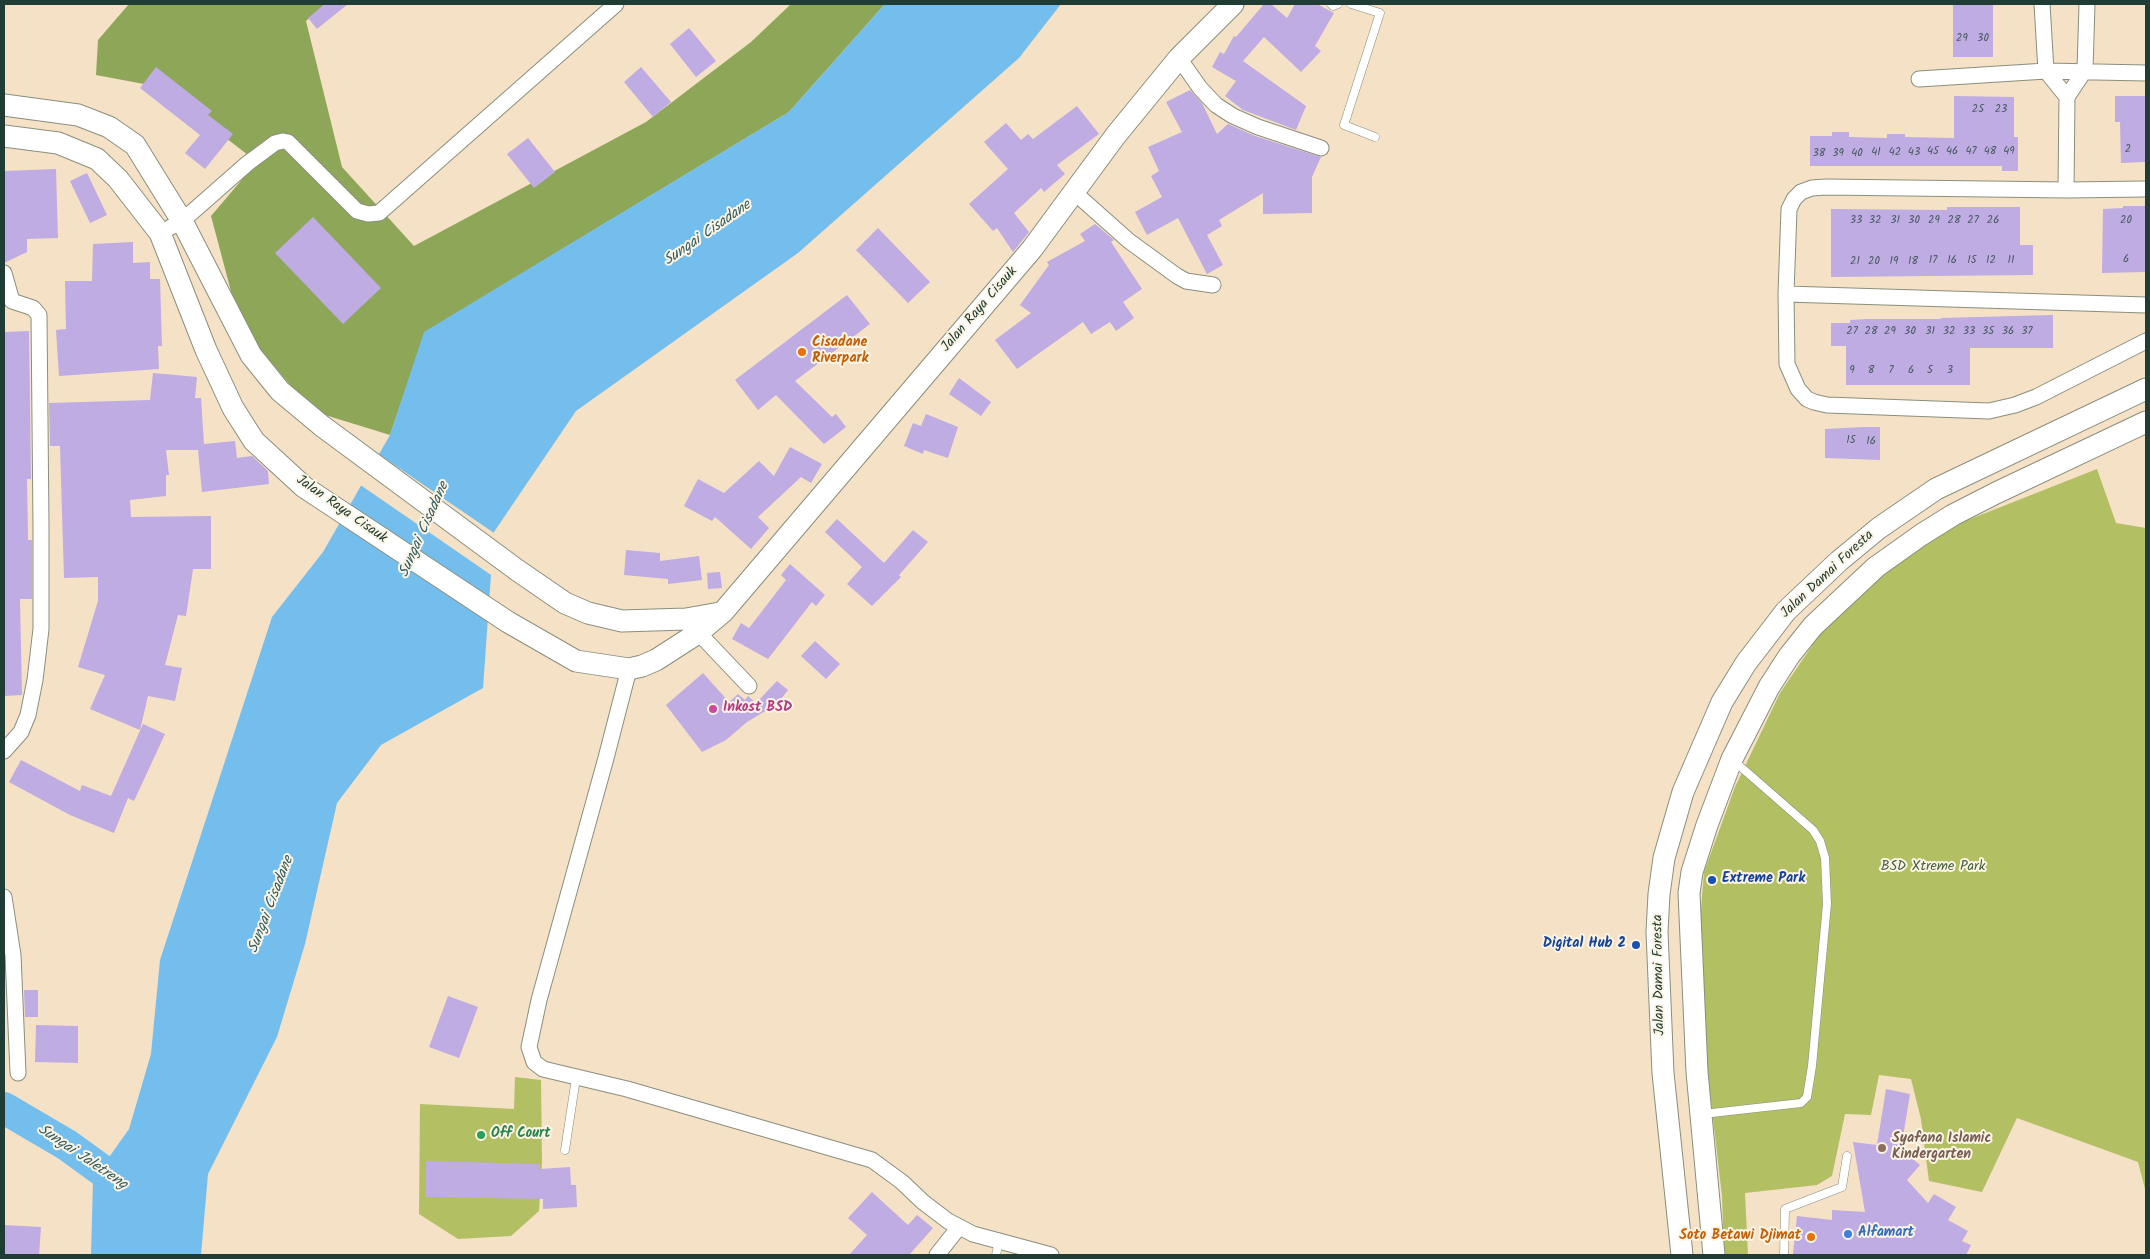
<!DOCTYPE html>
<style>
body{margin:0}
#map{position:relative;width:2150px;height:1259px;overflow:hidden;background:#f5e1c6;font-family:Kalam,sans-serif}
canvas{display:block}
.frame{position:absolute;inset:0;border:5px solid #1f3d34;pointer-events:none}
</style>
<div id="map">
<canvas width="2150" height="1259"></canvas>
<div class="frame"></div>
</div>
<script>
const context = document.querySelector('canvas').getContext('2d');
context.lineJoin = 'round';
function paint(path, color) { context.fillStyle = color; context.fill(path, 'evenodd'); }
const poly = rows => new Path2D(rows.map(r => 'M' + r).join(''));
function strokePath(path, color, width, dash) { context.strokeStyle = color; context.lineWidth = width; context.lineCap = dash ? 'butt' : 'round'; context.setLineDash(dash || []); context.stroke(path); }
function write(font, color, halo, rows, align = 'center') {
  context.font = font + ' Kalam,sans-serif'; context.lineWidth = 4; context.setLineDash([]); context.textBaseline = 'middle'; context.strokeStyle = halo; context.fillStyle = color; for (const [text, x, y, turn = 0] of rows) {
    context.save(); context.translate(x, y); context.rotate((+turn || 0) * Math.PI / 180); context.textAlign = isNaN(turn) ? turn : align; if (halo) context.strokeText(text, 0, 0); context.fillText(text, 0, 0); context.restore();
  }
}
paint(poly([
 [2097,469,2116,523,2146,528,2146,1193,2138,1162,2017,1118,1982,1192,1929,1181,1921,1119,1911,1079,1879,1075,1871,1115,1845,1114,1832,1176,1817,1185,1745,1193,1748,1255,1724,1255,1722,1196,1696,971,1704,872,1735,787,1780,693,1837,609,1940,531],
 [515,1077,541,1080,542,1162,539,1211,511,1236,458,1239,419,1214,420,1104,514,1109]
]), '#b2bf62');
paint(poly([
 [129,4,325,4,306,21,342,167,414,246,646,122,751,42,791,4,885,4,789,112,425,332,390,435,312,411,240,325,211,216,257,162,160,87,96,75,98,40]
]), '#8da658');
paint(poly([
 [885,4,1061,4,1019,58,798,253,576,411,494,532,483,688,381,745,337,803,305,944,277,1037,208,1174,201,1255,91,1255,93,1180,129,1129,151,1054,160,960,272,617,323,552,390,435,424,332,789,112]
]), '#74beed');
paint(poly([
 [377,453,497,535,494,577,359,484]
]), '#f5e1c6');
strokePath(poly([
 [4,1108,67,1145,136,1195]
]), '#74beed', 32);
paint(poly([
 [325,4,348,4,317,29,308,18],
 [1264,4,1271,4,1287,18,1295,4,1317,4,1334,13,1315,46,1321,51,1301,72,1264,37,1243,61,1306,106,1296,130,1243,110,1225,96,1236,81,1212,67,1220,52,1224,54,1234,36,1236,37],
 [1953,4,1993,4,1993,57,1953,57],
 [689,28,716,61,696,77,670,44],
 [156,67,212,111,208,115,233,134,205,169,185,153,200,135,140,88],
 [641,67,671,102,653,117,624,82],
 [1190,90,1202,103,1217,134,1228,124,1255,136,1321,157,1312,177,1312,213,1263,214,1263,193,1219,220,1222,226,1207,235,1223,265,1207,274,1178,218,1147,235,1135,212,1162,197,1151,176,1159,171,1148,147,1182,132,1166,102],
 [1954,96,2014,97,2014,137,2018,137,2018,171,2002,171,2002,166,1810,166,1810,136,1832,136,1832,132,1849,132,1849,137,1887,138,1887,134,1905,134,1905,137,1954,138],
 [2115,96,2146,96,2146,162,2121,163,2120,122,2115,122],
 [1077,106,1099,134,1057,165,1065,174,1044,192,1041,188,1014,213,1029,232,1013,252,997,228,993,231,969,204,1008,169,984,142,1006,123,1021,140,1028,134,1033,139],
 [528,138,555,172,534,188,507,154],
 [56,169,58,238,27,239,27,252,4,263,4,171],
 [87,173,107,215,90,223,70,181],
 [2123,206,2146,206,2146,272,2102,273,2103,209,2123,208],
 [1947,207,2020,207,2020,245,2033,245,2033,275,1831,277,1831,209,1947,210],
 [313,217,381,288,343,324,275,253],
 [1095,224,1114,240,1111,242,1142,289,1123,302,1134,318,1116,331,1110,322,1091,334,1083,322,1017,369,995,340,1031,313,1020,305,1049,265,1047,262,1085,241,1080,234],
 [878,228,930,282,908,303,856,250],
 [133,242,133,263,150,262,150,279,160,279,162,346,158,346,159,369,59,376,56,330,66,329,65,281,92,281,93,244],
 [847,295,870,324,795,381,832,417,836,414,846,427,824,444,776,395,758,410,735,380],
 [2053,315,2053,348,1970,348,1970,385,1846,385,1846,346,1831,346,1831,323,1850,323,1850,320,1867,319,1941,319,1941,318],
 [29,331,31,479,27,479,28,540,32,540,32,599,20,599,22,695,4,696,4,332],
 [153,373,197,377,195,398,201,398,204,444,235,441,237,458,252,456,268,471,269,484,202,492,198,450,166,450,169,475,166,475,166,496,130,500,131,517,211,516,211,569,193,569,186,616,178,615,165,665,182,668,175,701,148,696,140,730,90,709,105,675,78,667,98,601,98,577,64,578,60,446,50,446,49,403,150,400],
 [959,378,991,402,981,416,949,394],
 [926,414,958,427,948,458,924,450,923,454,904,446,913,423,921,426],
 [1864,427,1880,427,1880,460,1825,458,1825,429],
 [790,447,822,464,811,483,801,477,758,517,769,528,751,549,715,517,712,521,684,506,698,479,724,493,759,461,774,476],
 [837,519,884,563,913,530,928,542,899,575,901,577,872,606,847,584,862,567,825,532],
 [626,550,660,553,660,561,699,556,702,580,668,584,668,579,624,575],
 [790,564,825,595,816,606,812,602,768,659,732,639,741,623,749,628,786,580,781,575],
 [720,572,722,588,708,589,707,573],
 [815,641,840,664,826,679,801,656],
 [703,673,729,702,738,694,745,700,748,696,756,703,777,681,788,690,777,704,747,722,726,740,702,752,666,705],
 [143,724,165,734,134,801,128,798,114,833,70,815,9,782,21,760,80,791,82,785,111,796],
 [24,990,38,990,38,1017,25,1017],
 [448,996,478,1007,459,1058,429,1047],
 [36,1025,78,1026,78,1063,35,1062],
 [1886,1089,1910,1094,1901,1149,1920,1165,1907,1180,1928,1203,1934,1194,1956,1207,1948,1220,1968,1231,1962,1241,1971,1245,1966,1255,1793,1254,1797,1216,1832,1220,1832,1210,1865,1212,1853,1142,1877,1145],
 [426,1161,540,1164,540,1169,570,1167,571,1185,576,1185,577,1207,543,1209,543,1199,426,1197],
 [872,1192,908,1225,917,1215,933,1228,909,1255,849,1255,867,1235,848,1218],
 [4,1225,41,1227,39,1255,4,1255]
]), '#beace2');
const lane = poly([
 [1331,4,1333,6,1338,4],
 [1351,4,1380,13,1344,125,1375,137],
 [1703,1114,1801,1103,1807,1097,1812,1066,1827,904,1825,858,1820,841,1813,830,1734,761],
 [565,1150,576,1078],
 [996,1255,999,1241],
 [1784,1255,1785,1209,1842,1187,1847,1156]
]);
const street = poly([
 [2042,4,2046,71,2067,97],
 [2087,4,2085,70,2067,97,2066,190,1826,187,1812,188,1801,192,1794,199,1789,209,1786,294,1787,364,1798,389,1807,399,1814,402,1827,405,1989,411,2015,405,2036,397,2146,341],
 [1179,58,1200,88,1216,105,1233,116,1258,127,1321,148],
 [1919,79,2046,71,2146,73],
 [2066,190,2146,189],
 [1075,193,1129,241,1177,276,1186,281,1213,285],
 [160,233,182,221,248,163,275,143,283,141,288,142,357,211,368,214,379,213,616,4],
 [4,273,12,301,33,308,39,315,41,527,41,629,35,680,28,715,21,732,4,751],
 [1786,294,2146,305],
 [692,626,749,686],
 [629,669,606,758,539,1000,529,1047,534,1062,543,1069,627,1089,872,1160,902,1182,923,1202,948,1221,973,1234,1051,1255],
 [4,897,13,955,18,1073],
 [937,1255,959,1227]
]);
const secondary = poly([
 [4,105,78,115,109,127,135,145,182,221,251,355,280,391,322,426,517,570,565,603,588,613,622,621,686,619,720,613],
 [4,136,58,143,97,159,118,179,160,233,206,350,233,408,254,441,304,487,508,622,576,661,629,669,642,666,656,660,698,633,723,612,1032,249,1116,135,1179,58,1233,4],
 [1682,1255,1663,1073,1657,932,1659,894,1664,858,1683,792,1722,702,1746,663,1786,611,1839,561,1879,528,1936,489,2146,389],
 [1714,1255,1697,1072,1689,893,1692,872,1707,825,1732,759,1769,687,1789,656,1813,626,1876,567,1921,535,1953,515,1996,493,2146,422]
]);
strokePath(lane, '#8a8f7d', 9);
strokePath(street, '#8a8f7d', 17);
strokePath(secondary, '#8a8f7d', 23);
strokePath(lane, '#fff', 8);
strokePath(street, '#fff', 15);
strokePath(secondary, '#fff', 21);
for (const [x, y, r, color] of [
 [802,352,5,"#e8710a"],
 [713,709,5,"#d1479c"],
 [1712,880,5,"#1a4fb4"],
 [1636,945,5,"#1a4fb4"],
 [481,1135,5,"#2e9e5b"],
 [1882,1148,5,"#8d6e63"],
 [1848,1234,5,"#3f7fe0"],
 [1811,1237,5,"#e8710a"]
]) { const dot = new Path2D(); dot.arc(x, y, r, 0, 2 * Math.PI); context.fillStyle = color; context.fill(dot); strokePath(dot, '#fcf5e5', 2); }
write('11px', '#475960', null, [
 ["29",1962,39],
 ["30",1983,39],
 ["25",1978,110],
 ["23",2001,110],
 ["2",2128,150],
 ["45",1933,152],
 ["46",1952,152],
 ["47",1971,152],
 ["48",1990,152],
 ["49",2009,152],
 ["41",1876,153],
 ["42",1895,153],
 ["43",1914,153],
 ["38",1819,154],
 ["39",1838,154],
 ["40",1857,154],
 ["33",1856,221],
 ["32",1875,221],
 ["31",1895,221],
 ["30",1914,221],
 ["29",1934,221],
 ["28",1954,221],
 ["27",1973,221],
 ["26",1993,221],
 ["20",2126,221],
 ["6",2126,260],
 ["17",1933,261],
 ["16",1952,261],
 ["15",1972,261],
 ["12",1991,261],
 ["11",2011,261],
 ["21",1855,262],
 ["20",1874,262],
 ["19",1894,262],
 ["18",1913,262],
 ["27",1852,332],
 ["28",1871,332],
 ["29",1890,332],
 ["30",1910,332],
 ["31",1930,332],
 ["32",1949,332],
 ["33",1969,332],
 ["35",1988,332],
 ["36",2008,332],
 ["37",2027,332],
 ["9",1852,371],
 ["8",1871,371],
 ["7",1891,371],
 ["6",1911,371],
 ["5",1930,371],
 ["3",1950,371],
 ["15",1851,441],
 ["16",1871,442]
]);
write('14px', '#1f3d34', '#fcf5e5', [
 ["Jalan Raya Cisauk",980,310,-49],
 ["Jalan Raya Cisauk",341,510,35],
 ["Jalan Damai Foresta",1828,575,-43],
 ["Jalan Damai Foresta",1660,975,-91]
]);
write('bold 14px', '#c56008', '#fcf5e5', [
 ["Cisadane",812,344],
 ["Riverpark",812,360],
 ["Soto Betawi Djimat",1801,1237,"right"]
], 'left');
write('bold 14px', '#b23c85', '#fcf5e5', [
 ["Inkost BSD",723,709]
], 'left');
write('14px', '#445e40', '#fcf5e5', [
 ["BSD Xtreme Park",1933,868]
]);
write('bold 14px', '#164399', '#fcf5e5', [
 ["Extreme Park",1722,880],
 ["Digital Hub 2",1626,945,"right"]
], 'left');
write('bold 14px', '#27864d', '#fcf5e5', [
 ["Off Court",491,1135]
], 'left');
write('bold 14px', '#785e54', '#fcf5e5', [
 ["Syafana Islamic",1892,1140],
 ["Kindergarten",1892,1156]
], 'left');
write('bold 14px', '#366cbe', '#fcf5e5', [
 ["Alfamart",1858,1234]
], 'left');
write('italic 15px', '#345d62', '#fcf5e5', [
 ["Sungai Cisadane",708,234,-35],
 ["Sungai Cisadane",425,530,-66],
 ["Sungai Cisadane",272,905,-69],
 ["Sungai Jaletreng",82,1158,34]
]);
</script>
